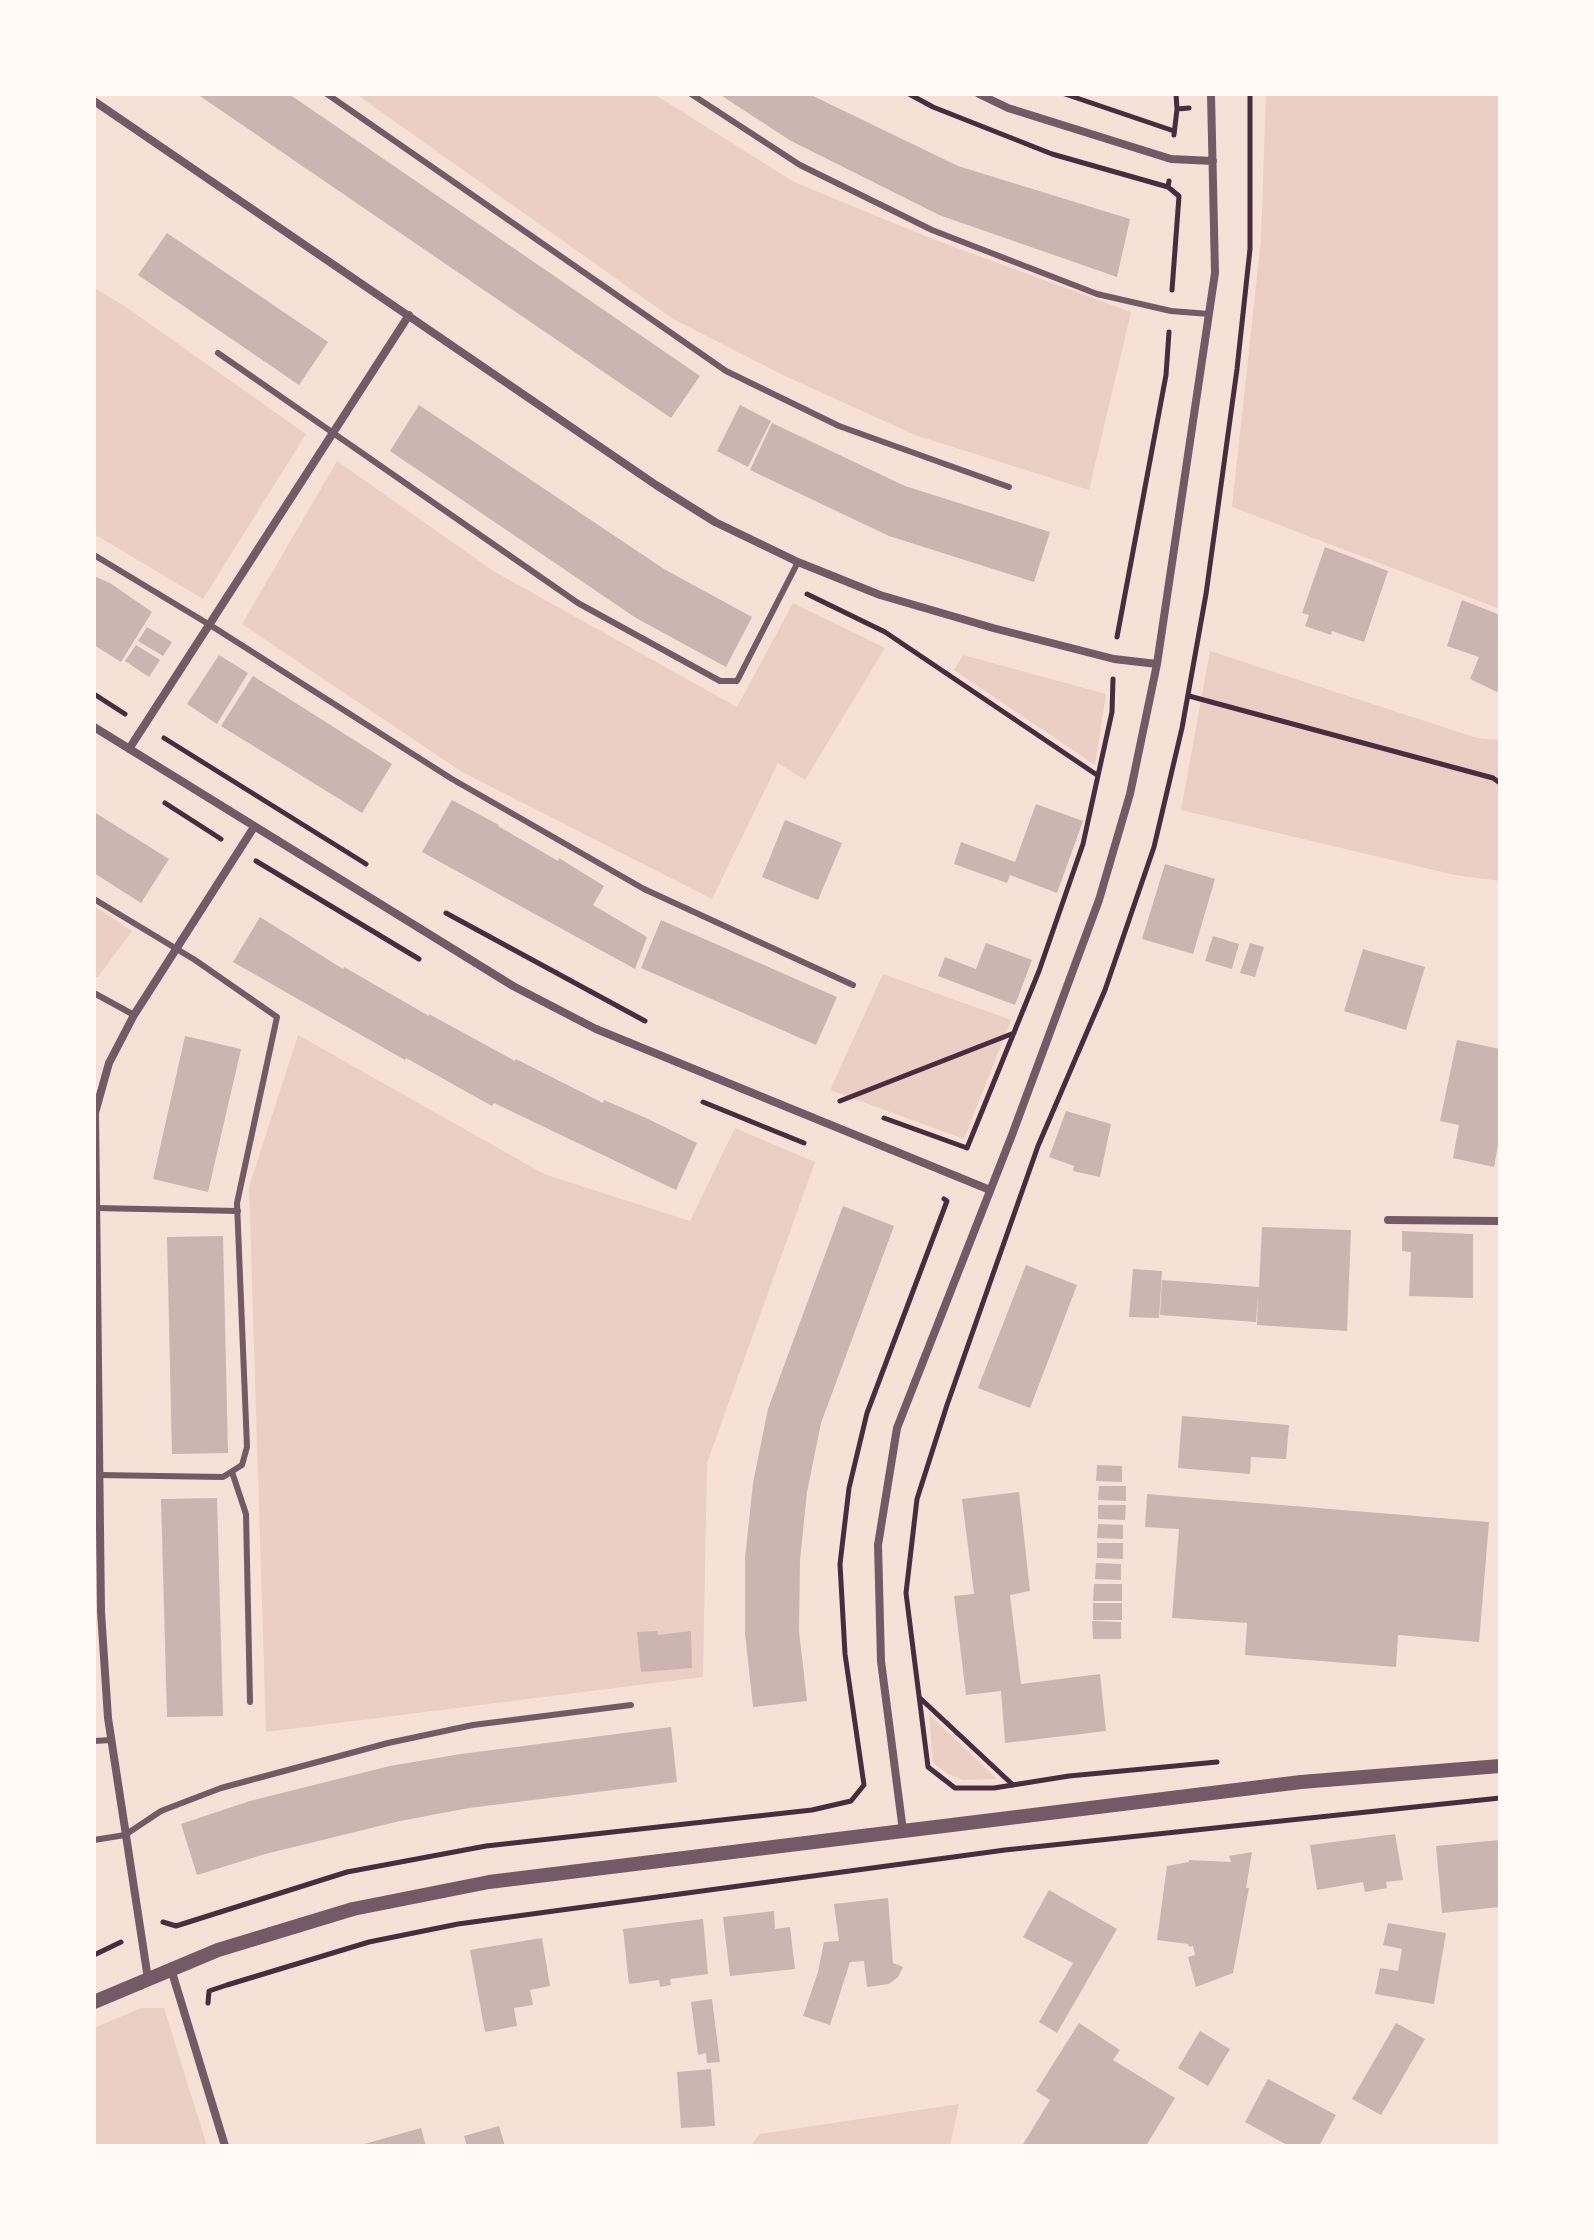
<!DOCTYPE html>
<style>
body{margin:0}
#map{position:relative;width:1594px;height:2240px;overflow:hidden;background:#f7e1d7;font-family:"DejaVu Sans",sans-serif}
canvas{display:block}
.frame{position:absolute;inset:0;border:96px solid #fffaf5;pointer-events:none}
</style>
<div id="map">
<canvas width="1594" height="2240"></canvas>
<div class="frame"></div>
</div>
<script>
const context = document.querySelector('canvas').getContext('2d');
context.lineJoin = 'round';
function paint(path, color) { context.fillStyle = color; context.fill(path, 'evenodd'); }
const poly = rows => new Path2D(rows.map(r => 'M' + r).join(''));
function strokePath(path, color, width, dash) { context.strokeStyle = color; context.lineWidth = width; context.lineCap = dash ? 'butt' : 'round'; context.setLineDash(dash || []); context.stroke(path); }
paint(poly([
 [356,94,654,94,794,182,930,238,1131,312,1089,490,915,435,785,376,673,319],
 [1266,94,1500,94,1500,609,1232,507,1261,239],
 [94,288,123,305,306,434,203,599,94,534],
 [337,461,495,572,737,707,793,603,885,648,805,780,778,763,712,899,462,772,242,624],
 [1210,651,1477,738,1500,740,1500,881,1455,875,1181,810],
 [963,655,1106,694,1095,765,954,670],
 [94,906,132,931,98,977,94,977],
 [883,974,1011,1020,964,1139,830,1090],
 [298,1035,544,1174,690,1221,735,1128,815,1162,707,1463,703,1677,266,1732,249,1187],
 [929,1714,997,1779,963,1780,948,1774,933,1763],
 [141,2008,164,2008,207,2146,94,2146,94,2028],
 [959,2104,950,2146,750,2146,760,2134]
]), '#ebcfc5');
paint(poly([
 [197,94,289,94,700,376,671,418],
 [719,94,809,94,958,166,1130,219,1117,277,939,215,791,141],
 [167,233,328,342,299,385,138,275],
 [419,405,664,569,752,617,726,667,636,618,390,451],
 [740,405,771,421,748,467,717,451],
 [772,423,905,486,1050,532,1034,582,889,536,750,470],
 [1325,547,1388,571,1364,642,1332,631,1331,635,1305,626,1309,615,1302,613],
 [94,576,110,583,152,612,121,662,94,645],
 [1462,600,1500,615,1500,684,1497,692,1470,679,1479,657,1447,646],
 [147,627,172,642,163,656,138,641],
 [136,645,160,660,149,677,125,661],
 [219,655,248,673,217,724,187,704],
 [253,676,392,764,362,813,221,726],
 [452,800,499,825,498,826,558,861,559,858,604,886,593,905,647,937,635,969,422,852],
 [1036,804,1083,821,1057,893,1010,875,1007,883,954,864,961,842,1015,862],
 [94,812,169,859,141,903,94,873],
 [785,820,842,843,818,900,762,877],
 [1165,864,1215,879,1193,954,1142,939],
 [260,917,343,969,344,967,429,1016,429,1014,515,1061,516,1059,603,1103,604,1100,646,1118,697,1143,676,1190,494,1103,492,1106,406,1058,405,1060,233,962],
 [661,920,837,997,816,1045,641,968],
 [1213,936,1239,944,1232,969,1205,961],
 [986,943,1032,960,1015,1005,938,976,945,957,976,969],
 [1250,943,1264,947,1255,977,1240,973],
 [1363,949,1425,967,1406,1030,1344,1011],
 [185,1036,241,1049,208,1192,153,1179],
 [1457,1040,1500,1049,1500,1134,1494,1167,1453,1158,1459,1125,1440,1121],
 [1066,1111,1111,1124,1100,1177,1073,1171,1074,1166,1049,1157],
 [843,1206,894,1226,821,1423,807,1492,800,1560,799,1631,807,1701,753,1707,745,1633,745,1558,753,1483,768,1409],
 [1262,1227,1351,1230,1347,1331,1257,1325,1258,1294,1256,1322,1160,1315,1162,1280,1259,1287],
 [1402,1231,1473,1234,1473,1298,1409,1296,1411,1252,1402,1251],
 [223,1236,228,1453,172,1454,167,1237],
 [1026,1265,1077,1285,1030,1408,978,1388],
 [1133,1269,1162,1271,1159,1318,1129,1317],
 [1182,1416,1289,1425,1286,1459,1251,1457,1250,1474,1178,1468],
 [1097,1465,1122,1466,1122,1482,1096,1481],
 [1099,1486,1126,1486,1126,1501,1098,1500],
 [1019,1492,1030,1591,1010,1595,1021,1684,1100,1674,1106,1731,1005,1743,1001,1691,966,1695,954,1596,974,1594,962,1499],
 [1147,1494,1489,1522,1479,1642,1398,1635,1396,1667,1245,1655,1247,1623,1172,1618,1179,1529,1145,1527],
 [217,1498,223,1716,167,1717,161,1499],
 [1098,1505,1126,1505,1125,1520,1098,1519],
 [1098,1524,1123,1525,1123,1539,1097,1538],
 [1097,1543,1123,1543,1123,1559,1097,1558],
 [1096,1563,1121,1564,1121,1580,1095,1579],
 [1094,1584,1122,1584,1122,1601,1093,1601],
 [1093,1603,1122,1603,1122,1620,1093,1620],
 [1092,1621,1121,1622,1121,1639,1093,1639],
 [657,1631,658,1635,691,1631,692,1668,641,1672,637,1632],
 [671,1727,677,1782,469,1808,400,1821,265,1854,197,1875,181,1824,250,1801,390,1766,461,1754],
 [1395,1834,1403,1880,1386,1882,1387,1888,1365,1892,1363,1882,1317,1890,1310,1845],
 [1500,1840,1500,1907,1442,1913,1436,1846],
 [1252,1852,1246,1888,1249,1888,1233,1973,1196,1987,1188,1957,1195,1955,1193,1946,1189,1947,1188,1944,1157,1940,1167,1866,1189,1862,1189,1860,1231,1862,1229,1856],
 [1049,1890,1117,1929,1057,2033,1039,2022,1073,1963,1023,1937],
 [888,1898,893,1963,903,1967,898,1977,889,1984,867,1987,864,1961,850,1962,830,2025,803,2016,818,1972,824,1942,839,1941,834,1904],
 [774,1911,775,1929,790,1927,795,1969,730,1976,723,1917],
 [703,1919,708,1974,670,1979,671,1985,660,1987,659,1980,629,1984,623,1929],
 [1388,1923,1446,1933,1434,2004,1375,1994,1380,1968,1398,1971,1402,1949,1383,1945],
 [542,1938,550,1986,530,1990,533,2005,514,2008,517,2026,485,2032,470,1950],
 [712,1999,720,2062,707,2063,706,2053,698,2055,691,2002],
 [1079,2023,1120,2050,1113,2060,1175,2098,1146,2146,1022,2146,1050,2100,1036,2091],
 [1396,2023,1425,2039,1381,2115,1352,2099],
 [1200,2031,1230,2049,1208,2086,1178,2068],
 [711,2069,715,2126,681,2128,677,2072],
 [1268,2079,1336,2115,1319,2146,1289,2146,1245,2122],
 [499,2126,505,2146,467,2146,464,2136],
 [421,2128,426,2146,362,2146,361,2145]
]), '#ccb4b1');
strokePath(poly([
 [909,94,933,107,1052,154,1168,187],
 [1065,94,1174,131],
 [1176,94,1177,109,1189,108],
 [1174,135,1177,109],
 [1169,181,1168,187,1179,196,1172,290],
 [807,594,885,632,1097,775],
 [1117,637,1166,375,1169,332],
 [94,694,125,714],
 [1189,696,1493,778,1500,783],
 [164,738,366,864],
 [165,803,221,839],
 [256,861,419,959],
 [446,913,645,1021],
 [840,1101,1014,1033],
 [703,1102,804,1143],
 [884,1118,967,1148,1039,971,1083,844,1112,712,1113,679],
 [921,1699,1013,1785],
 [1217,1762,1069,1776,994,1788,955,1788,928,1767,906,1593,917,1499,947,1405,1038,1146,1105,990,1154,847,1182,728,1206,594,1237,369,1250,249,1250,94],
 [163,1922,176,1926,347,1872,486,1846,812,1810,851,1801,864,1785,845,1654,840,1564,849,1488,867,1413,947,1201,944,1199],
 [94,1955,121,1942],
 [208,2003,209,1991,227,1985,369,1942,458,1924,1005,1850,1500,1798]
]), '#4a2c40', 5);
strokePath(poly([
 [327,94,726,371,839,426,1009,487],
 [691,94,800,165,932,230,1097,294,1171,311,1209,314],
 [218,353,578,603,720,681,737,681,798,562],
 [94,555,210,625,452,779,644,889,853,985],
 [94,899,195,960,277,1017,237,1203,247,1447,242,1465,223,1477,98,1475],
 [94,993,134,1015],
 [95,1208,238,1211],
 [232,1472,246,1514,250,1702],
 [94,1741,111,1740],
 [94,1840,125,1835,161,1811,221,1788,388,1743,473,1725,631,1705]
]), '#755966', 6);
strokePath(poly([
 [979,94,1008,108,1171,159,1213,161],
 [94,101,656,485,715,522,798,562,880,595,993,628,1114,659,1157,664],
 [94,727,513,986,596,1029,990,1190],
 [129,749,409,315],
 [1388,1220,1500,1221],
 [903,1831,881,1661,878,1545,897,1428,1012,1135,1099,900,1130,794,1157,664,1215,273,1211,94],
 [171,1969,225,2146],
 [148,1979,108,1718,101,1612,95,1113,109,1063,134,1015,254,827]
]), '#755966', 8);
strokePath(poly([
 [94,2002,218,1950,353,1909,489,1882,1301,1782,1500,1766]
]), '#755966', 14);
</script>
